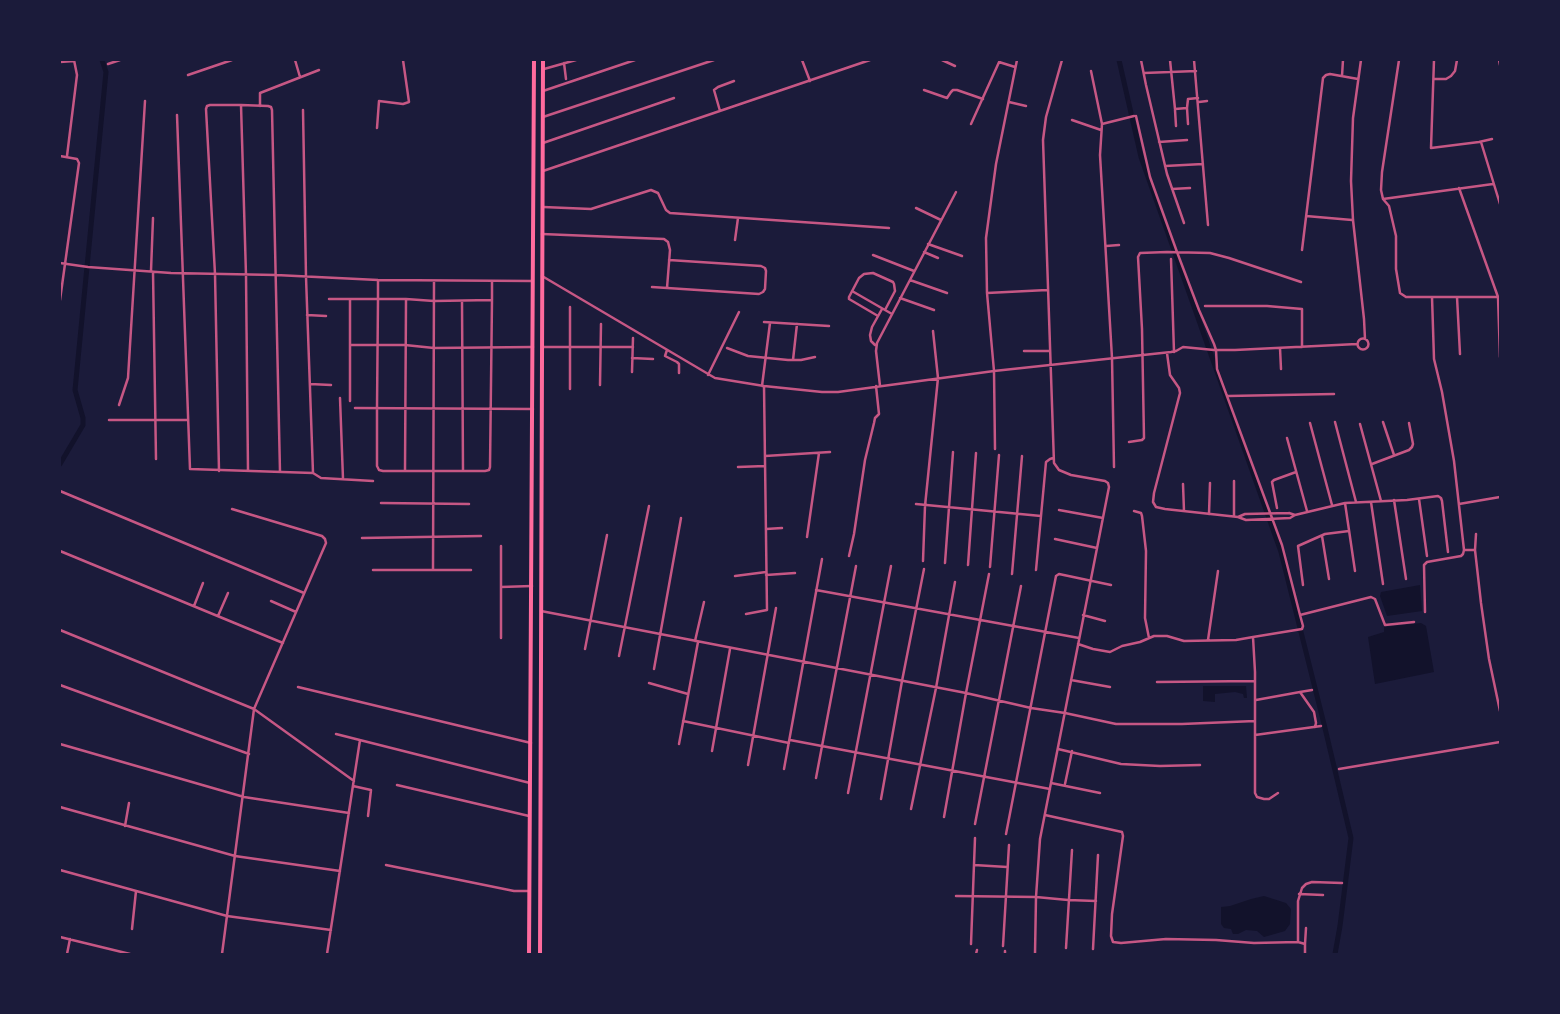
<!DOCTYPE html>
<style>
body{margin:0}
#map{position:relative;width:1560px;height:1014px;overflow:hidden;background:#1b1b3a;font-family:"Fira Sans",sans-serif}
canvas{display:block}
.frame{position:absolute;inset:0;border:61px solid #1b1b3a;pointer-events:none}
</style>
<div id="map">
<canvas width="1560" height="1014"></canvas>
<div class="frame"></div>
</div>
<script>
const context = document.querySelector('canvas').getContext('2d');
context.lineJoin = 'round';
function paint(path, color) { context.fillStyle = color; context.fill(path, 'evenodd'); }
const poly = rows => new Path2D(rows.map(r => 'M' + r).join(''));
function strokePath(path, color, width, dash) { context.strokeStyle = color; context.lineWidth = width; context.lineCap = dash ? 'butt' : 'round'; context.setLineDash(dash || []); context.stroke(path); }
paint(poly([
 [1420,585,1422,611,1387,616,1380,596,1381,592],
 [1421,623,1426,626,1434,672,1375,684,1368,637,1384,632,1384,627],
 [1203,686,1246,686,1247,698,1244,698,1243,694,1235,692,1215,694,1215,702,1203,701],
 [1264,896,1286,903,1291,909,1290,924,1285,931,1264,937,1257,931,1246,930,1238,934,1233,934,1231,929,1224,928,1221,924,1221,907,1230,906,1251,899]
]), '#12122b');
strokePath(poly([
 [1119,60,1141,157,1281,552,1324,724,1351,838,1340,926,1335,954],
 [60,464,83,425,83,418,75,390,106,72,102,60]
]), '#12122b', 5);
strokePath(poly([
 [295,60,300,77],
 [802,60,810,81],
 [942,60,955,66],
 [1141,60,1146,85,1167,174,1184,223],
 [1170,60,1175,109,1187,108,1188,99,1198,98],
 [1194,60,1208,225],
 [1361,60,1353,118,1351,181,1353,220,1364,319,1365,339],
 [1399,60,1382,172,1381,190,1383,199,1389,206,1396,236,1396,269,1400,293,1406,297,1500,297],
 [1434,60,1431,148,1479,142,1492,139],
 [1499,60,1500,65],
 [60,62,74,61],
 [999,62,1015,67],
 [564,63,566,79],
 [108,64,120,60],
 [544,69,576,60],
 [1091,71,1102,124,1100,155,1112,358,1114,467],
 [1144,73,1196,71],
 [188,75,232,60],
 [1342,76,1343,60],
 [1434,79,1446,79,1451,76,1455,71,1457,60],
 [924,90,947,98,951,92,953,90,957,90,983,99],
 [543,91,635,60],
 [1009,102,1026,106],
 [1199,102,1207,101],
 [241,105,246,275,248,471],
 [260,106,260,93,319,70],
 [1187,108,1188,124],
 [303,110,306,277,313,473],
 [1175,110,1176,126],
 [720,111,714,90,718,87,734,81],
 [177,115,190,469,313,473,321,478,373,481],
 [1136,116,1150,177,1177,252,1199,310,1214,344,1216,350,1217,369,1282,545,1300,615],
 [543,117,714,60],
 [1072,120,1101,130],
 [971,124,1000,60],
 [1102,124,1134,116],
 [377,128,379,101,403,104,409,102,403,60],
 [1159,142,1187,140],
 [1481,142,1500,204],
 [543,143,674,98],
 [60,156,77,159,79,163,60,300],
 [67,156,77,75,74,60],
 [1165,166,1203,164],
 [543,171,870,60],
 [1459,188,1498,297,1500,357],
 [1172,189,1190,188],
 [1383,199,1493,184],
 [543,207,591,209,651,190,658,193,666,210,670,213,889,228],
 [916,208,941,220],
 [1306,216,1352,220],
 [542,234,664,239,668,242,670,250,667,288],
 [735,240,738,218],
 [928,244,962,256],
 [1106,246,1119,245],
 [1302,250,1323,78,1326,75,1330,74,1358,79],
 [924,252,938,258],
 [873,255,914,271],
 [1171,259,1174,352],
 [60,263,88,267,171,273,276,275,378,280,532,281],
 [151,271,153,218],
 [153,272,156,459],
 [542,276,715,378,764,386,822,392,838,392,994,371,1171,352,1176,351,1183,347,1214,350,1235,350,1357,344],
 [910,280,947,293],
 [652,287,759,294,763,292,765,289,766,271,765,268,761,266,669,260],
 [852,291,892,314],
 [987,293,1047,290],
 [1457,297,1460,354],
 [900,298,934,310],
 [329,299,406,299,434,301,492,300,490,467,489,470,485,471,383,471,379,470,377,466,377,408,378,299,378,280],
 [492,300,492,281],
 [462,301,463,471],
 [1205,306,1267,306,1302,309,1302,347],
 [307,315,326,316],
 [878,316,849,299,849,297,859,278,864,274,873,273,893,282,894,284,895,291,885,310],
 [764,322,829,326],
 '1357.5 344a5.5 5.5 0 1 1 11 0a5.5 5.5 0 1 1-11 0Z',
 [350,345,405,345,434,348,533,347],
 [875,345,871,341,870,335,872,327,882,309],
 [542,347,633,347],
 [727,348,748,356,788,360,801,360,815,357],
 [1280,348,1281,369],
 [667,350,665,356,677,362,679,364,679,373],
 [1024,351,1050,351],
 [1167,353,1170,375,1179,388,1180,393,1154,493,1153,502,1156,507,1165,509,1238,517],
 [632,358,653,359],
 [793,360,797,324],
 [632,372,633,338],
 [708,375,739,312],
 [310,384,331,385],
 [600,385,601,324],
 [762,386,770,323],
 [880,386,876,351,877,343,956,192],
 [570,389,570,307],
 [1228,396,1334,394],
 [340,398,343,479],
 [350,401,350,299],
 [119,405,128,378,145,101],
 [355,408,533,409],
 [109,420,187,420],
 [1335,422,1356,502],
 [1383,422,1394,455],
 [1310,423,1332,505],
 [1360,424,1381,501],
 [1287,438,1307,511],
 [1129,442,1142,440,1144,438,1142,329,1138,257,1140,253,1167,252,1210,253,1229,258,1301,282],
 [995,449,994,371,987,293,986,238,996,164,1017,60],
 [765,456,830,452],
 [1372,464,1409,450,1412,447,1413,444,1409,423],
 [738,467,765,466],
 [219,471,215,274,206,109,207,106,210,105,241,105,268,106,271,107,272,110,280,472],
 [405,471,406,300],
 [1183,484,1184,511],
 [60,491,304,593],
 [1419,499,1427,556],
 [1394,500,1406,579],
 [1371,502,1383,584],
 [381,503,469,504],
 [1345,503,1355,571],
 [916,504,1041,516],
 [1459,504,1500,497],
 [1277,508,1272,482,1274,480,1296,472],
 [1059,510,1103,518],
 [1134,511,1141,513,1142,516,1146,551,1145,618,1149,638],
 [1289,513,1295,515,1290,518,1246,520,1238,517,1245,514,1289,513],
 [1209,514,1210,483],
 [1295,515,1345,503,1407,500,1438,496,1441,498,1442,501,1448,552],
 [1234,516,1234,481],
 [766,529,782,528],
 [1476,534,1475,550,1481,603,1489,659,1500,711],
 [1322,536,1329,579],
 [807,537,819,453],
 [362,538,481,536],
 [1055,539,1097,548],
 [501,546,501,638],
 [1464,550,1475,550],
 [60,551,283,643],
 [849,556,854,534,865,460,874,423,875,418,879,414,876,386],
 [923,561,925,506,938,378,933,331],
 [945,563,953,452],
 [968,565,976,453],
 [990,567,999,455],
 [433,569,434,281],
 [373,570,471,570],
 [1036,570,1046,462,1050,459,1053,458],
 [1012,574,1022,456],
 [766,575,795,573],
 [735,576,766,572],
 [1303,585,1298,546,1325,534,1349,531],
 [501,587,532,586],
 [816,590,1079,638],
 [271,601,296,612],
 [194,606,203,583],
 [541,611,966,693,1031,708,1065,713,1116,724,1182,724,1255,721],
 [1425,612,1424,565,1427,562,1461,556,1463,554,1464,550,1454,461,1442,392,1434,359,1432,297],
 [746,614,767,610,764,386],
 [1083,615,1105,621],
 [218,616,228,593],
 [60,630,254,709,354,781],
 [1253,637,1302,629,1303,626,1300,615,1371,597,1375,599,1385,625,1414,622],
 [1208,640,1218,571],
 [695,641,704,602],
 [1078,644,1093,649,1110,652,1122,646,1140,642,1154,636,1167,636,1184,641,1236,640,1253,637,1255,672,1255,793,1257,797,1264,799,1269,799,1278,793],
 [585,649,607,535],
 [619,656,649,506],
 [654,669,681,518],
 [1071,680,1110,687],
 [1157,682,1255,681],
 [649,683,688,694],
 [60,685,249,754],
 [298,687,531,743],
 [1300,692,1312,690],
 [1256,700,1300,692,1314,712,1316,723,1315,727],
 [683,721,789,743],
 [336,734,530,783],
 [1255,735,1321,726],
 [790,740,1050,789],
 [60,744,244,797,349,813],
 [679,744,698,642],
 [1058,749,1121,764,1160,766,1200,765],
 [712,751,730,649],
 [748,765,776,608],
 [784,769,822,559],
 [1339,769,1500,742],
 [816,778,856,566],
 [1051,783,1100,793],
 [1065,784,1072,751],
 [397,785,529,816],
 [353,786,371,790,368,816],
 [848,793,891,566],
 [881,799,902,681,924,569],
 [60,807,235,856,340,871],
 [911,809,936,688,955,582],
 [1045,815,1122,832,1123,836,1112,914,1111,936,1113,942,1121,943,1166,939,1216,940,1254,943,1298,942,1305,944,1305,954],
 [944,817,966,693,989,574],
 [975,824,1021,586],
 [125,826,129,803],
 [1006,834,1056,576,1059,574,1111,585],
 [386,865,514,891,529,891],
 [974,865,1007,867],
 [60,870,227,916,331,930],
 [1299,894,1323,895],
 [956,896,1036,897,1068,900,1096,901],
 [132,929,136,891],
 [60,937,130,954],
 [1298,942,1298,901,1302,888,1306,884,1312,882,1342,883],
 [971,944,975,838],
 [1305,944,1306,928],
 [1003,946,1009,845],
 [1066,948,1072,850],
 [1093,949,1098,855],
 [67,954,70,939],
 [222,954,254,709,326,543,325,539,322,536,232,509],
 [327,954,360,740],
 [976,954,977,950],
 [1005,954,1005,951],
 [1035,954,1036,897,1040,839,1109,487,1108,483,1105,481,1071,475,1059,470,1054,463,1043,140,1046,117,1062,60]
]), '#c65784', 2.5);
strokePath(poly([
 [529,954,534,60],
 [540,954,543,60]
]), '#ff6b9d', 4);
</script>
